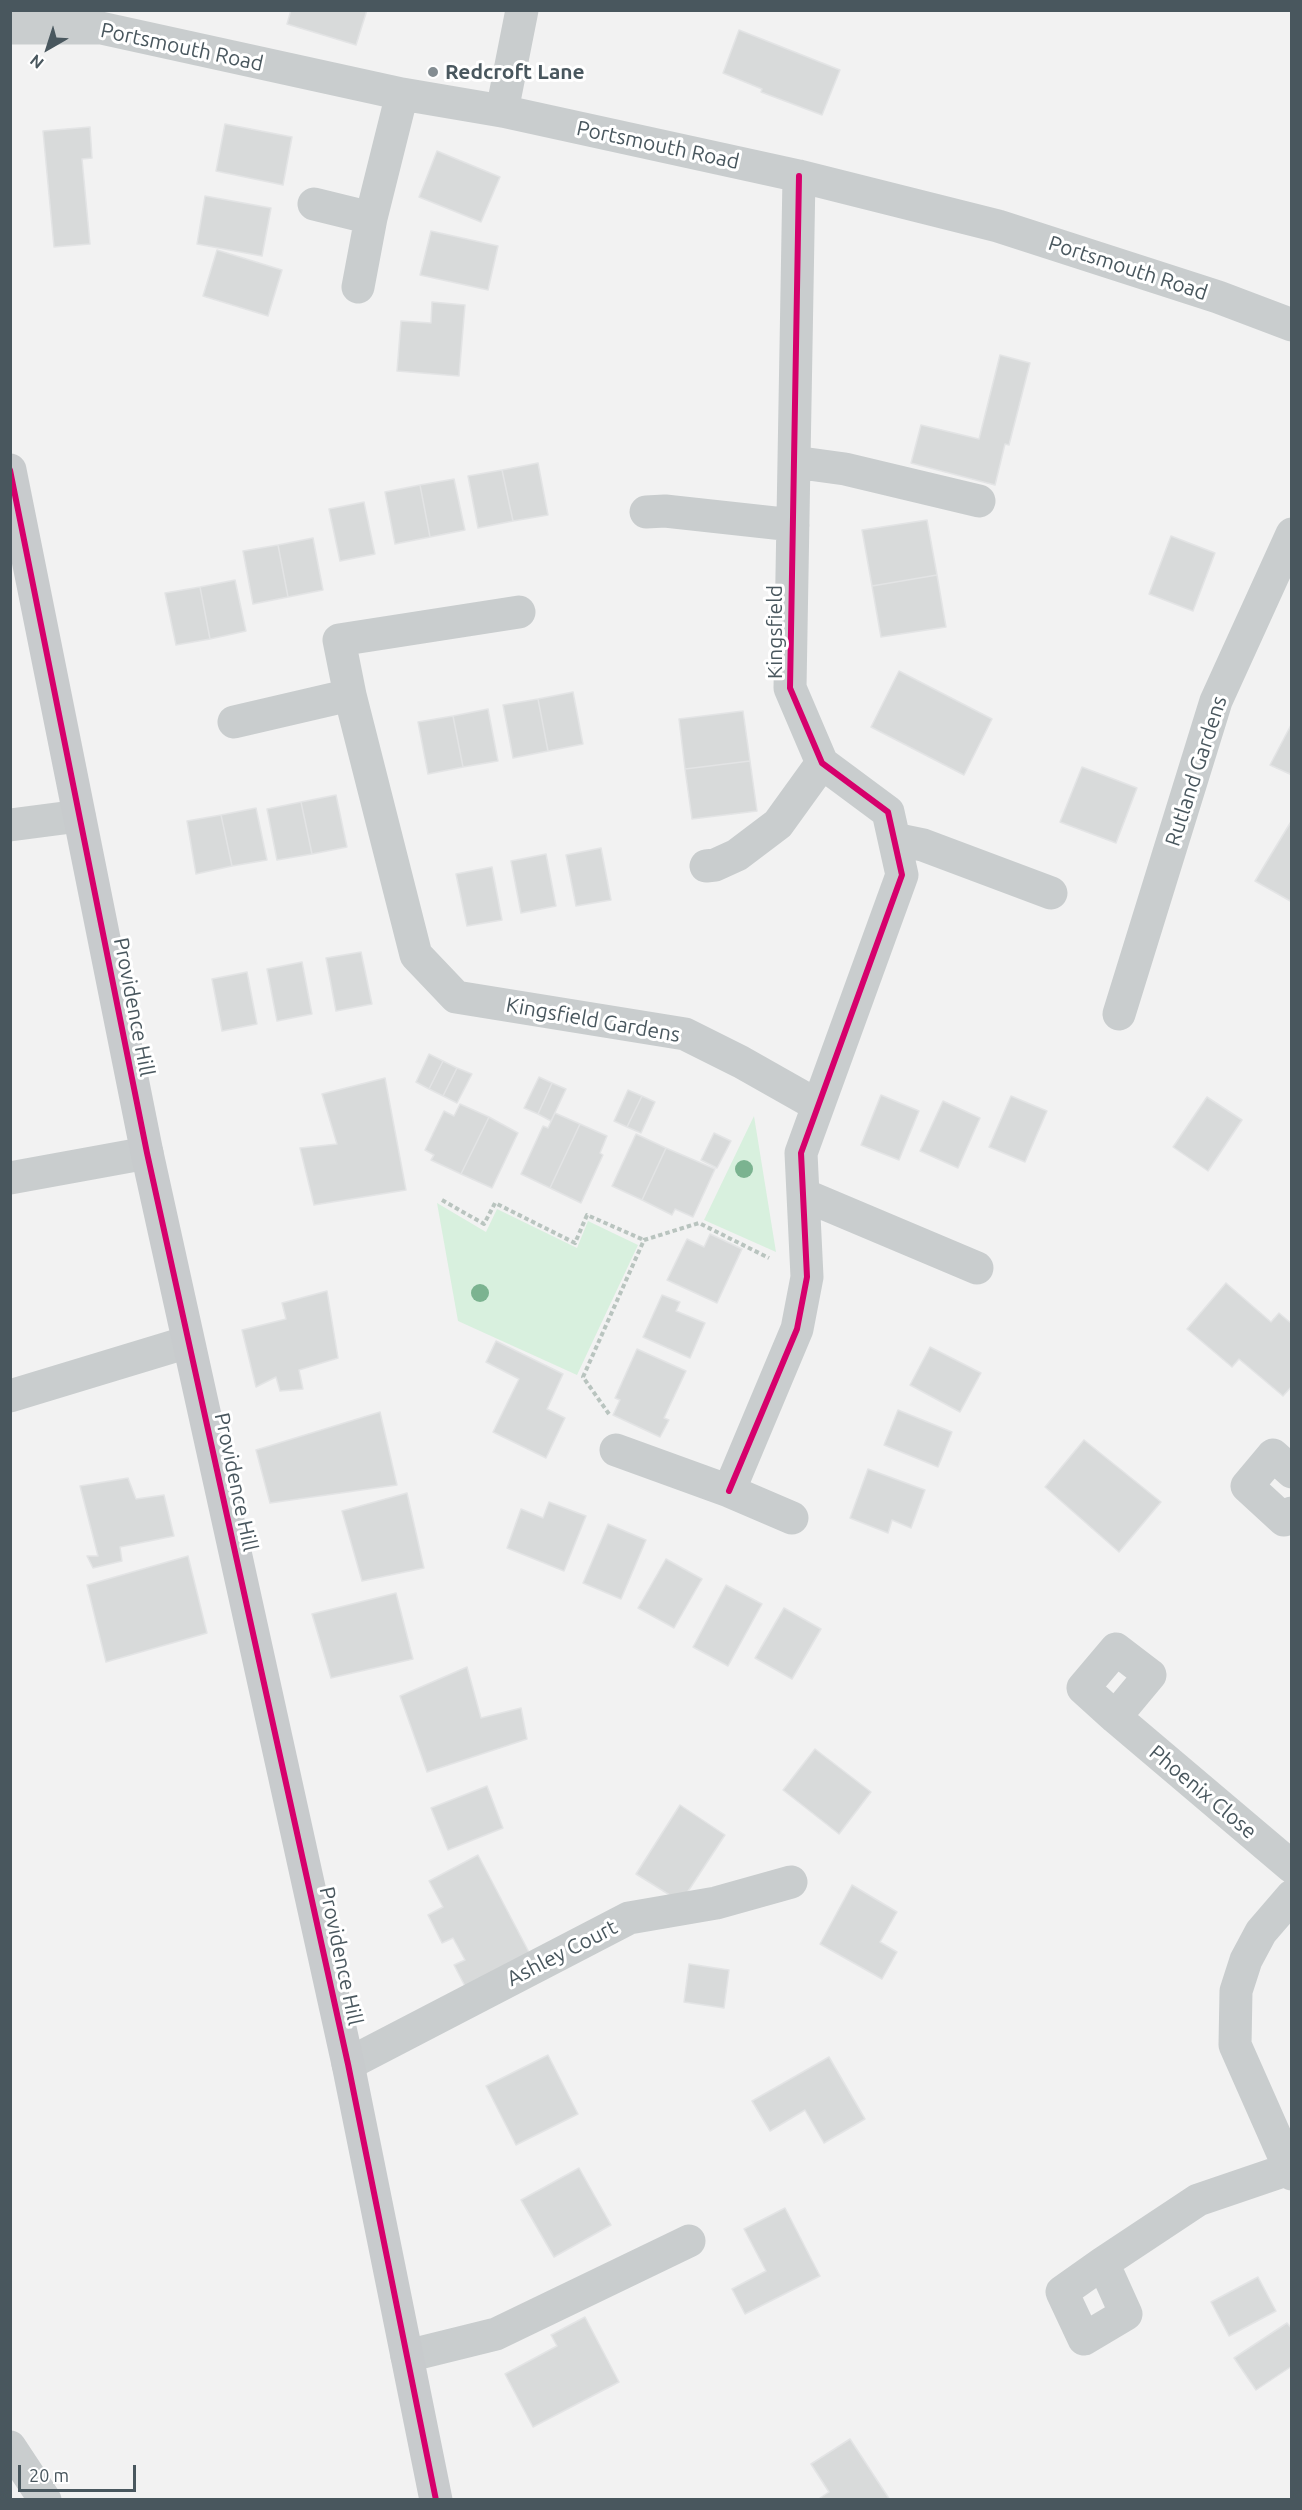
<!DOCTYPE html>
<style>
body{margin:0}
#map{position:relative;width:1302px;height:2510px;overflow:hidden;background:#f2f2f2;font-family:Ubuntu,sans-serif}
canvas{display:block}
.frame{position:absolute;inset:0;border:12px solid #49575e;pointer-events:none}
.north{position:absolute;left:18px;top:18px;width:60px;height:60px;-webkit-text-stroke:4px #fff;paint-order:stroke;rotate:219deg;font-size:16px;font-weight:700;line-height:24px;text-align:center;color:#49575e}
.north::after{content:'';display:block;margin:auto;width:21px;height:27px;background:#49575e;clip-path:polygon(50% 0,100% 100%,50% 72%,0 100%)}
.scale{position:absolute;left:18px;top:2465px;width:118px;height:27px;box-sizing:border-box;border:3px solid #49575e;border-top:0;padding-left:8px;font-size:18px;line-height:21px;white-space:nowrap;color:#49575e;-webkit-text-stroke:4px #fff;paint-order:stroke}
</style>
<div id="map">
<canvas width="1302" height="2510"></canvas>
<div class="frame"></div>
<div class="north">N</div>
<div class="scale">20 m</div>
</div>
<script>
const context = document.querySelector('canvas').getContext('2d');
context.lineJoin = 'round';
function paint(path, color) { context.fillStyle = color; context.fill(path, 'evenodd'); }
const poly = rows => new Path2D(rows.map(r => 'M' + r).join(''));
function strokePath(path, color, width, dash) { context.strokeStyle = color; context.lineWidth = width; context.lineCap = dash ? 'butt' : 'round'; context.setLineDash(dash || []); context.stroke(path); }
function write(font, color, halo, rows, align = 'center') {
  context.font = font + ' Ubuntu,sans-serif'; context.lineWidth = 6; context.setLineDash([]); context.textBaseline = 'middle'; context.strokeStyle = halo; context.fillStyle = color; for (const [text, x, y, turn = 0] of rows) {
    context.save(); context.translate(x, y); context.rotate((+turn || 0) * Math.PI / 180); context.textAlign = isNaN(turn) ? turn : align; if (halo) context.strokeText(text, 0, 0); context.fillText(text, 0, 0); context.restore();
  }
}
paint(poly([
 [754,1116,776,1252,704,1220],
 [437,1203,486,1232,497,1209,577,1248,588,1221,638,1245,577,1375,458,1321]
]), '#d8f0de');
const building = poly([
 [291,10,367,10,356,45,287,24,291,10],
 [739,30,840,70,822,115,761,92,762,89,723,73,739,30],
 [225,124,292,137,283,185,216,171,225,124],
 [90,127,92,158,82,159,90,244,54,247,43,131,90,127],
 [437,151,500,177,481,222,419,197,437,151],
 [205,196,271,208,262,256,197,244,205,196],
 [431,231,498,246,488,290,420,275,431,231],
 [217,250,282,270,268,316,203,296,217,250],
 [432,302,465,305,459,376,397,371,401,321,431,323,432,302],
 [1000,355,1030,363,1009,445,1005,444,995,485,911,463,921,425,979,439,1000,355],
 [538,463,548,515,513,521,502,470,538,463],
 [502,470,513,521,478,528,468,476,502,470],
 [454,479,465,530,430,537,420,485,454,479],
 [420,485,430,537,395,544,385,492,420,485],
 [364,502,375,554,340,561,329,509,364,502],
 [927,520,937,575,872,586,862,530,927,520],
 [1171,536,1215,553,1193,611,1149,594,1171,536],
 [313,538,323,590,288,597,278,545,313,538],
 [278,545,288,597,253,604,243,551,278,545],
 [937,575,946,627,881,637,872,586,937,575],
 [235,580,246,631,210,639,200,587,235,580],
 [200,587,210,639,176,645,165,593,200,587],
 [899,671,992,719,964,775,871,727,899,671],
 [573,692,583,744,548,751,538,699,573,692],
 [538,699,548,751,513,758,503,705,538,699],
 [488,709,498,761,463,767,453,716,488,709],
 [743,711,750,761,685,769,679,719,743,711],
 [453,716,463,767,428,774,418,722,453,716],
 [1292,723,1292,775,1270,765,1292,723],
 [750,761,757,811,692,819,685,769,750,761],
 [1082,767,1137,788,1116,843,1060,822,1082,767],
 [336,795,347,847,312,854,301,802,336,795],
 [301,802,312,854,277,860,267,809,301,802],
 [256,808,267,860,232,866,221,815,256,808],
 [221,815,232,866,196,874,187,821,221,815],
 [1292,820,1292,902,1255,881,1292,820],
 [601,848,611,900,576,906,566,855,601,848],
 [546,854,556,906,521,913,511,861,546,854],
 [492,867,502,920,467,926,456,874,492,867],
 [361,952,372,1004,336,1011,326,958,361,952],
 [302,962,312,1014,277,1021,267,969,302,962],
 [247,972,257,1024,222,1031,212,979,247,972],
 [429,1054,443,1061,429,1089,416,1082,429,1054],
 [443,1061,457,1068,443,1096,429,1089,443,1061],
 [457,1068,472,1074,457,1103,443,1096,457,1068],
 [539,1077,552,1083,538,1114,524,1108,539,1077],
 [385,1078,406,1190,314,1205,300,1148,337,1144,322,1094,385,1078],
 [552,1083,566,1089,551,1121,538,1114,552,1083],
 [628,1090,642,1096,627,1127,614,1121,628,1090],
 [881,1095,919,1111,899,1160,861,1145,881,1095],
 [642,1096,655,1102,641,1133,627,1127,642,1096],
 [1011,1096,1047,1111,1025,1162,989,1147,1011,1096],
 [1207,1097,1242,1120,1208,1171,1173,1147,1207,1097],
 [943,1101,980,1118,958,1168,920,1151,943,1101],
 [460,1104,489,1117,461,1174,431,1160,434,1155,425,1150,444,1111,454,1116,460,1104],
 [555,1113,580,1124,550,1188,521,1174,543,1126,548,1128,555,1113],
 [489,1117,518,1133,492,1188,461,1174,489,1117],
 [580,1124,607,1136,600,1153,603,1155,581,1203,550,1188,580,1124],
 [714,1133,731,1141,717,1168,701,1160,714,1133],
 [636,1134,666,1148,642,1200,612,1186,636,1134],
 [666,1148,715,1169,693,1217,675,1209,672,1215,642,1200,666,1148],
 [710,1234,742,1249,717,1303,667,1280,687,1239,704,1247,710,1234],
 [1226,1283,1271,1322,1279,1313,1292,1324,1292,1386,1283,1396,1239,1359,1232,1367,1187,1329,1226,1283],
 [327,1291,338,1358,299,1370,303,1389,280,1391,276,1377,256,1387,242,1330,286,1319,282,1303,327,1291],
 [662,1295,680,1302,676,1311,705,1323,690,1358,643,1337,662,1295],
 [496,1341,563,1374,547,1409,565,1418,546,1458,493,1432,519,1379,486,1362,496,1341],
 [930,1347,981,1373,960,1412,910,1385,930,1347],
 [637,1349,686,1371,664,1418,669,1420,660,1437,613,1415,620,1400,615,1398,637,1349],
 [898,1410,952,1432,938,1467,884,1445,898,1410],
 [380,1412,397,1485,270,1503,256,1450,380,1412],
 [1084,1440,1161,1502,1119,1552,1045,1487,1084,1440],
 [868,1469,925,1490,911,1528,892,1520,888,1533,850,1518,868,1469],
 [128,1478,136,1499,164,1495,174,1536,120,1547,122,1561,93,1568,87,1556,98,1556,80,1486,128,1478],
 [407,1493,424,1568,362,1581,342,1511,407,1493],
 [549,1502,586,1516,564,1571,507,1548,521,1509,543,1518,549,1502],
 [608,1524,646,1540,621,1599,583,1583,608,1524],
 [188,1556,207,1633,106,1662,87,1585,188,1556],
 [666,1559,702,1579,674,1628,638,1608,666,1559],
 [726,1585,762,1604,728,1666,693,1647,726,1585],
 [396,1593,413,1659,331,1678,312,1614,396,1593],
 [784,1608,821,1629,792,1679,755,1658,784,1608],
 [467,1667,481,1718,521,1708,527,1739,427,1772,400,1696,467,1667],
 [815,1749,871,1792,839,1834,783,1790,815,1749],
 [487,1786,503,1828,448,1850,431,1808,487,1786],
 [680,1805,725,1835,681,1902,636,1874,680,1805],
 [478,1855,531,1956,467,1990,454,1965,465,1960,453,1938,442,1943,428,1915,443,1907,429,1881,478,1855],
 [852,1885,897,1912,880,1942,897,1952,882,1979,820,1944,852,1885],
 [689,1964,729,1970,724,2008,684,2002,689,1964],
 [548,2055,578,2114,516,2145,486,2086,548,2055],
 [829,2057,865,2119,824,2143,805,2110,770,2131,752,2101,829,2057],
 [579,2168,611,2225,554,2257,521,2200,579,2168],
 [785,2208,820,2276,745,2314,732,2289,766,2271,744,2229,785,2208],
 [1258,2277,1276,2311,1229,2336,1211,2302,1258,2277],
 [585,2317,619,2382,533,2427,505,2374,557,2346,551,2335,585,2317],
 [1287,2323,1292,2329,1292,2366,1256,2390,1234,2358,1287,2323],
 [850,2439,890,2500,817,2500,829,2492,811,2464,850,2439]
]);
paint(building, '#d8dada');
strokePath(building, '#e3e4e5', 1.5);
strokePath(poly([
 [442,1200,484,1224,495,1203,575,1243,587,1215,644,1240],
 [609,1414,583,1377,644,1240,699,1223,769,1258]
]), '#b9c4bf', 4, [4.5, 3]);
strokePath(poly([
 [10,28,101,28,402,94,502,111,799,176,998,226,1218,297,1292,325],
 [502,111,522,10],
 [314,204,371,218],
 [358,287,371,218,402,94],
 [794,462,845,469,979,501],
 [646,512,665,511,793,525],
 [519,612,339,640,350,695,416,955,456,997,685,1034,741,1062,817,1105],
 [234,722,350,695],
 [10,825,79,816],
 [894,839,923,845,1051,893],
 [706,866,715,865,737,855,778,824,822,763],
 [1119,1014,1216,701,1292,534],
 [10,1178,147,1153],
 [804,1195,977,1268],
 [10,1396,188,1342],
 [616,1450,729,1491,792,1518],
 [1292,1472,1273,1455,1247,1486,1284,1520,1292,1513],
 [729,1491,797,1329,807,1277,801,1153,902,875,888,812,822,763,790,688,799,176],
 [1115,1717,1150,1675,1116,1649,1083,1688,1115,1717,1292,1867],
 [1292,1896,1261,1932,1246,1960,1236,1991,1235,2045,1292,2174],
 [348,2064,629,1918,716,1903,791,1882],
 [1103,2263,1126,2314,1084,2339,1062,2292,1103,2263,1198,2200,1289,2169],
 [407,2356,496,2334,689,2241],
 [10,2447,45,2500]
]), '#c9cdce', 33);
strokePath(poly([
 [10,470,147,1153,348,2064,436,2500]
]), '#c8cbcd', 33);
strokePath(poly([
 [10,470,147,1153,348,2064,436,2500],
 [729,1491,797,1329,807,1277,801,1153,902,875,888,812,822,763,790,688,799,176]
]), '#d6006c', 6);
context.fillStyle = '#7bb390';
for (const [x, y] of [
 [744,1169],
 [480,1293]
]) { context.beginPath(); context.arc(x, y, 9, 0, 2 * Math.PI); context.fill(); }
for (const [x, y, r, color] of [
 [433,72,6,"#848d92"]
]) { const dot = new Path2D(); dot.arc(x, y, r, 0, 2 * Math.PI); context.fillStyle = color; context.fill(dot); strokePath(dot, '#fff', 2); }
write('21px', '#49575e', '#fff', [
 ["Portsmouth Road",182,47,12],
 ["Portsmouth Road",658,145,12],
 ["Portsmouth Road",1128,268,18],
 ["Kingsfield",775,632,-90],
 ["Rutland Gardens",1196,771,-72],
 ["Providence Hill",134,1007,79],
 ["Kingsfield Gardens",593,1020,10],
 ["Providence Hill",236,1482,78],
 ["Phoenix Close",1203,1792,40],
 ["Ashley Court",562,1953,-27],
 ["Providence Hill",341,1956,78]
]);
write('bold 21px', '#49575e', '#fff', [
 ["Redcroft Lane",445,72]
], 'left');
</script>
